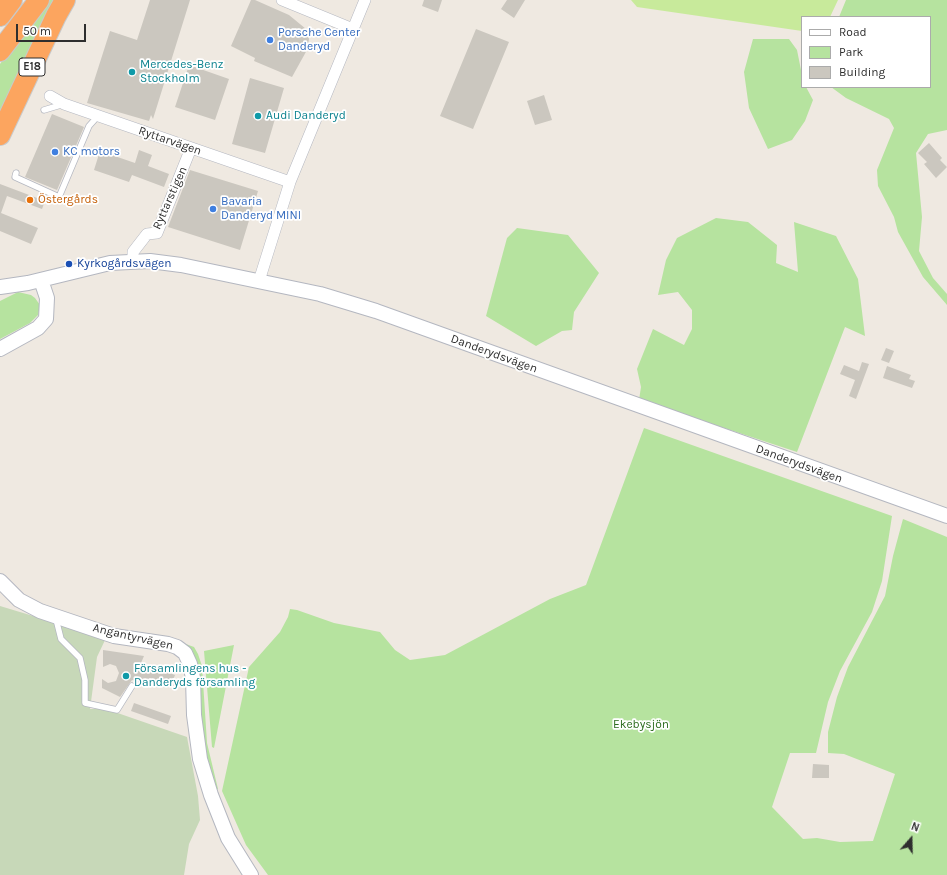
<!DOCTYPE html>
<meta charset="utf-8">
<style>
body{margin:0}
#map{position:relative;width:947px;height:875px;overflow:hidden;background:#efe9e1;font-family:Karla,sans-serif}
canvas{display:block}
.legend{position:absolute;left:801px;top:16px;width:130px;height:72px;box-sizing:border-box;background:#fff;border:1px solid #ababab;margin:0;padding:5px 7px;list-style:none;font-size:12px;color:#2e2e2e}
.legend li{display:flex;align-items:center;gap:8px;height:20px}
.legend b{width:20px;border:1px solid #ababab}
.north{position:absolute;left:891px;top:819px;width:40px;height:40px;-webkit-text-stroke:3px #fff;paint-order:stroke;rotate:20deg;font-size:11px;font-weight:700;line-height:16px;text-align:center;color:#2e2e2e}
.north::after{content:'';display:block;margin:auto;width:14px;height:18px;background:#2e2e2e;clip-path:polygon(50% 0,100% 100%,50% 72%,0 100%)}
.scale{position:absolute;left:16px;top:24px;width:70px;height:18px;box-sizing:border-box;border:2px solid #2e2e2e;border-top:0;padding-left:5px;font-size:12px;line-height:14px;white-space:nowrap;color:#2e2e2e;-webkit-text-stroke:3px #fff;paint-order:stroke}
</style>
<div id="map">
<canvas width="947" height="875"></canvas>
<ul class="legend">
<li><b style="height:5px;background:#fff"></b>Road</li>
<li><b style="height:11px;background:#b6e39f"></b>Park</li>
<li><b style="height:11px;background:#cbc7bf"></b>Building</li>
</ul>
<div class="north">N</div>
<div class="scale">50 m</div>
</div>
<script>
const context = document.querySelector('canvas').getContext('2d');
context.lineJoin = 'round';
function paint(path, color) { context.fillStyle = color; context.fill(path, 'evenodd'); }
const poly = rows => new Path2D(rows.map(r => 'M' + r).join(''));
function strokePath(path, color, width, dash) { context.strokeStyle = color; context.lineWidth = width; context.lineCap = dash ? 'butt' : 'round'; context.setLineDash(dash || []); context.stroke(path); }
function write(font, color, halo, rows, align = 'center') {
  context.font = font + ' Karla,sans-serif'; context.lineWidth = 3.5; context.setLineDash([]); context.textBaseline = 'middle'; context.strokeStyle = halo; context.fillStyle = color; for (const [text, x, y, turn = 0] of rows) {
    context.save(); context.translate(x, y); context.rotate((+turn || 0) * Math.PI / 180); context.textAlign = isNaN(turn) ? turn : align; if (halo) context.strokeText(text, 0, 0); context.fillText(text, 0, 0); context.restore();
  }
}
paint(poly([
 [48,0,58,0,0,119,0,64],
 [846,0,947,0,947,130,928,134,916,153,922,217,919,251,933,278,947,294,947,305,923,277,898,232,894,217,878,186,877,170,894,128,889,119,846,98,831,87,930,87,930,17,839,17],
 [753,39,789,39,797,50,802,75,802,87,806,87,813,100,805,121,792,140,768,149,749,108,744,72],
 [716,218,748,222,777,245,776,263,798,272,794,222,836,236,858,279,865,336,845,327,797,452,639,400,641,387,637,369,653,329,684,345,692,329,692,310,678,292,658,295,666,260,677,238],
 [517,228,568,235,599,273,574,312,572,330,562,331,536,346,486,316,507,238],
 [18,292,31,295,35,298,40,305,38,315,30,323,0,339,0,301],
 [644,428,892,516,882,581,872,612,840,671,828,702,816,753,790,753,772,807,803,839,817,838,840,842,873,841,895,774,844,754,828,753,828,732,837,697,848,667,885,596,893,556,903,519,947,537,947,875,268,875,246,845,222,791,249,667,280,632,288,617,290,609,297,610,334,623,380,632,395,650,410,660,445,655,550,599,586,585],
 [183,643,194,647,198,654,202,666,207,743,218,789,215,791,204,754,196,663,192,650],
 [234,645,214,748,212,747,204,651]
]), '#b6e39f');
paint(poly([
 [0,606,106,638,97,657,90,709,106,709,187,737,198,796,200,820,189,844,184,875,0,875]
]), '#c7d8b8');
paint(poly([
 [631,0,838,0,830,17,802,17,802,31,637,7]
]), '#c8ea9b');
paint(poly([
 [150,0,190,0,153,119,151,115,149,121,87,103,110,31,137,40],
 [251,0,255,0,289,15,306,29,309,39,307,50,292,77,254,61,255,58,231,46],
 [424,0,442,0,438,12,422,6],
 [507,0,525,0,514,18,501,9],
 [476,29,509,42,473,129,440,116],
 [189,65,229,79,215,120,175,107],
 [250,78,284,88,265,153,232,144],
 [544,95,552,120,535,125,527,101],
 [52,114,84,127,57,190,25,177],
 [929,143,942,158,940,160,947,167,936,178,924,164,927,162,918,153],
 [139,150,152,155,148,166,169,174,164,187,132,175,129,182,94,170,100,151,135,163],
 [190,170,258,191,240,250,168,227],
 [0,184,45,201,42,209,7,196,1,213,38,228,31,244,0,231],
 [886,348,894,351,889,363,881,360],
 [862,362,869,364,856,399,849,396,855,380,840,374,844,365,859,371],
 [887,366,911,375,909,379,915,381,912,388,883,378],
 [103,650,144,656,141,663,175,675,170,687,147,679,145,684,132,680,120,697,102,688,102,679,108,683,116,681,119,673,116,666,110,664,103,667],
 [134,703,171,716,168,724,131,711],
 [813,764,829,765,829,778,812,778]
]), '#cbc7bf');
const service = poly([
 [44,110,64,104],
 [16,173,15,177,59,197,89,126,98,116],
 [56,619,61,639,80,658,85,680,85,703,117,710,132,686]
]);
const minor = poly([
 [282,0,353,29],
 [50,96,64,104,290,182],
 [133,261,133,252,147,234,157,233,191,148],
 [259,281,290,182,365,0]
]);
const tertiary = poly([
 [0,287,28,283,110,263,150,261,181,265,320,294,376,311,947,516],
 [0,349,38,328,46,319,47,298,41,280],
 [0,581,19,600,40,611,114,636,168,644,177,647,185,653,190,664,193,678,194,715,200,759,211,795,228,838,251,875]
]);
const motorway = poly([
 [0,16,12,0],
 [0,51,39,0],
 [0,135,56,16,65,0]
]);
strokePath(service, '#b4b7c0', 7);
strokePath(minor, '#b4b7c0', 12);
strokePath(tertiary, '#b4b7c0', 16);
strokePath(motorway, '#c9c9c9', 22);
strokePath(service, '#fff', 5.5);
strokePath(minor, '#fff', 11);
strokePath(tertiary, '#fff', 14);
strokePath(motorway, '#fca55f', 20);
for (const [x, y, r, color] of [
 [270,40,4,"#3f7fe0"],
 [132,72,4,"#0f9aa8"],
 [258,116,4,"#0f9aa8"],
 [55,152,4,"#3f7fe0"],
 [30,200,4,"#e8710a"],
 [213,209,4,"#3f7fe0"],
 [69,264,4,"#1a4fb4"],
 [126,676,4,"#0f9aa8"]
]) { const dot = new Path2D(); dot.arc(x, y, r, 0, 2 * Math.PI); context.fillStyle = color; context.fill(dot); strokePath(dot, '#fff', 1.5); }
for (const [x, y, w] of [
 [32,67,26]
]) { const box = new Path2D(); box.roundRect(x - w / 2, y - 9, w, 18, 3); context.fillStyle = '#fff'; context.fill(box); strokePath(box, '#2e2e2e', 1); }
write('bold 11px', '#2e2e2e', null, [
 ["E18",32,67]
]);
write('12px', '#366cbe', '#fff', [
 ["Porsche Center",278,33],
 ["Danderyd",278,47],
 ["KC motors",63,152],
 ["Bavaria",221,202],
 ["Danderyd MINI",221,216]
], 'left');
write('12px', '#0d838f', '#fff', [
 ["Mercedes-Benz",140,65],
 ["Stockholm",140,79],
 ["Audi Danderyd",266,116],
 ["Församlingens hus -",134,669],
 ["Danderyds församling",134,683]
], 'left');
write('12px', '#2e2e2e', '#fff', [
 ["Ryttarvägen",170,141,19],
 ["Ryttarstigen",170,198,-66],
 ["Danderydsvägen",494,354,20],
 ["Danderydsvägen",799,464,20],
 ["Angantyrvägen",133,637,13]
]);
write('12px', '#c56008', '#fff', [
 ["Östergårds",38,200]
], 'left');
write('12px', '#164399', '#fff', [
 ["Kyrkogårdsvägen",77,264]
], 'left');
write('12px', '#2c6c1d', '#fff', [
 ["Ekebysjön",641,725]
]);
</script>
